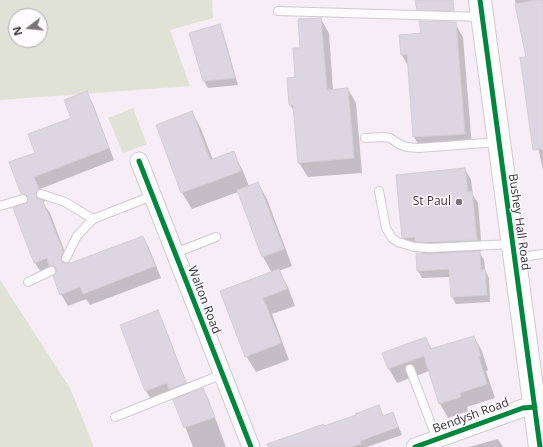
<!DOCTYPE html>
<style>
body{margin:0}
#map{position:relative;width:543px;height:447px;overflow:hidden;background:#f7edf6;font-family:"Open Sans",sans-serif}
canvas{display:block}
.north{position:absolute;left:8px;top:8px;width:40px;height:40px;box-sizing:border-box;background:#fffbfe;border:1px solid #afaaae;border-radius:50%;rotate:254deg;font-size:11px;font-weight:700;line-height:16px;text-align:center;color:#373137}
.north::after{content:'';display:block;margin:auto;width:14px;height:18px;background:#7a737a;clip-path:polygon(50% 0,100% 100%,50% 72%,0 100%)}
</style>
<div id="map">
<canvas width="543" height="447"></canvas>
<div class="north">N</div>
</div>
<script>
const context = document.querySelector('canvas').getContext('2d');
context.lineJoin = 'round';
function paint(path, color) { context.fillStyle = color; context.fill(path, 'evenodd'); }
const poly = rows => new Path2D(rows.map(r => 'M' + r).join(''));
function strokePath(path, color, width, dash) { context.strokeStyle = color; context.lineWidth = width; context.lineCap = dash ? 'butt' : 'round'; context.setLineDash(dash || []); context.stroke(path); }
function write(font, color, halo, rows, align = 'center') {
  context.font = font + ' "Open Sans",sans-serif'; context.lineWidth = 3; context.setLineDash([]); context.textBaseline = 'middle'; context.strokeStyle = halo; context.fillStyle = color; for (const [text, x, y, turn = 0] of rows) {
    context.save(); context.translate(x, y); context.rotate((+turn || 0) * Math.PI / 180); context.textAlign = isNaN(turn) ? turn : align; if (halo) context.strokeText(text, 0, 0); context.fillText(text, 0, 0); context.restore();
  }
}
paint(poly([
 [0,0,212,0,213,18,170,30,190,86,0,100],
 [16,16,40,16,40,40,16,40],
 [133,108,147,144,123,153,108,118],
 [0,280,70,388,94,447,0,447]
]), '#dfe2d4');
paint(poly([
 [515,0,543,0,543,170,538,147,527,57],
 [321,19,329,33,333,90,348,89,356,103,362,173,308,177,299,163,295,113,290,105,301,49],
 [455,23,463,37,472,147,422,150,414,137,409,68,402,55,422,33],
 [219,25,223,32,238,85,208,88,204,81],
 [87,93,93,104,114,160,40,189,45,201,43,203,50,213,70,265,143,237,149,248,161,278,90,305,86,299,68,306,61,294,56,275,53,270,42,274,35,263,14,208,28,204,22,193,37,153,72,118],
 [192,112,201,129,213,160,233,152,242,169,249,186,258,183,267,199,292,266,279,271,288,287,295,306,272,314,289,360,256,372,246,356,222,292,272,273,263,257,238,192,192,209,182,193,157,125],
 [465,169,471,180,473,195,478,203,482,251,479,251,484,260,485,270,489,278,490,302,456,304,452,297,451,277,422,278,418,271,423,254,419,247,410,248,403,237],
 [157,312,163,322,191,394,203,389,207,396,226,447,193,447,175,400,176,400,173,394,152,401,146,391,121,325],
 [474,337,482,351,488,370,486,371,495,398,467,407,468,411,448,418,440,404,429,371,397,383,389,369,384,353,426,338,432,350],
 [379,407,384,416,393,413,402,435,367,447,282,447,324,427],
 [498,439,503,447,469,447]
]), '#0003');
const building = poly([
 [415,0,453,0,454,11,417,10,415,0],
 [536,0,543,0,543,149,533,150,520,57,526,57,515,4,536,0],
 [321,18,327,90,348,88,354,158,298,163,293,105,289,105,287,78,295,77,293,48,300,48,298,19,321,18],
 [419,21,456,22,465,134,413,137,407,54,401,55,399,35,421,33,419,21],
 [220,24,235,78,203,81,189,33,220,24],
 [87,91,109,148,34,177,39,189,36,192,36,195,37,198,43,201,63,251,61,258,63,263,68,263,68,264,143,236,155,266,83,294,80,287,60,295,53,276,56,272,56,268,54,266,49,266,47,258,34,263,13,208,27,203,28,198,26,195,21,194,9,162,35,153,28,134,71,118,64,100,87,91],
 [192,111,210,160,234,151,241,171,181,193,156,125,192,111],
 [465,168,468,192,472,191,477,240,430,242,415,242,415,237,402,238,396,175,465,168],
 [258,182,284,249,262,257,237,190,258,182],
 [480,251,481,270,485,269,487,295,451,297,449,269,417,271,416,253,430,254,480,251],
 [279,269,287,289,263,298,281,343,245,357,220,291,279,269],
 [158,310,186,383,169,389,167,383,145,391,120,325,158,310],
 [474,336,481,356,479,357,487,384,460,393,461,397,439,404,424,356,388,369,382,353,426,337,430,349,474,336],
 [203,388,215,417,184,428,173,400,203,388],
 [379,405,383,416,393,412,398,427,360,441,361,444,351,447,268,447,267,444,324,424,324,426,356,415,355,414,379,405]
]);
paint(building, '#dbd6e1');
strokePath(building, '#d2ced5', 1);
const lane = poly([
 [278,11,481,17],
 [365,138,384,137,390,138,399,144,407,147,419,148,498,142],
 [379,191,386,228,392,238,398,242,414,247,430,248,512,244],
 [41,194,65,202,93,219],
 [0,206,23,199],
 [175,253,216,237],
 [66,258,77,236,93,219,152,196],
 [515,258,543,254],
 [28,282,51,271],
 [410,369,437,439],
 [115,417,223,374]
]);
const street = poly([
 [139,161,251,447],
 [415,447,523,408,535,407]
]);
const secondary = poly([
 [480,0,540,447]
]);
strokePath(lane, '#d1cad1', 10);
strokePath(street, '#d1cad1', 19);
strokePath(secondary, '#d1cad1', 24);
strokePath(lane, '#fefcfe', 8);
strokePath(street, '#fefcfe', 17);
strokePath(secondary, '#fefcfe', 22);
strokePath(poly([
 [480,0,540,447],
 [139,161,251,447],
 [415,447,523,408,535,407]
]), '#00873e', 5);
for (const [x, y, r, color] of [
 [459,202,4,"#7a737a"]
]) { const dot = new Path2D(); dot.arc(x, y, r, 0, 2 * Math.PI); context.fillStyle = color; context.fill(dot); strokePath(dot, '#fffbfe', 1.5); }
write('12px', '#373137', '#fffbfe', [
 ["St Paul",451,202]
], 'right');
write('12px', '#373137', '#fffbfe', [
 ["Bushey Hall Road",519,222,82],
 ["Walton Road",204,300,69],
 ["Bendysh Road",471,416,-20]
]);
</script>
